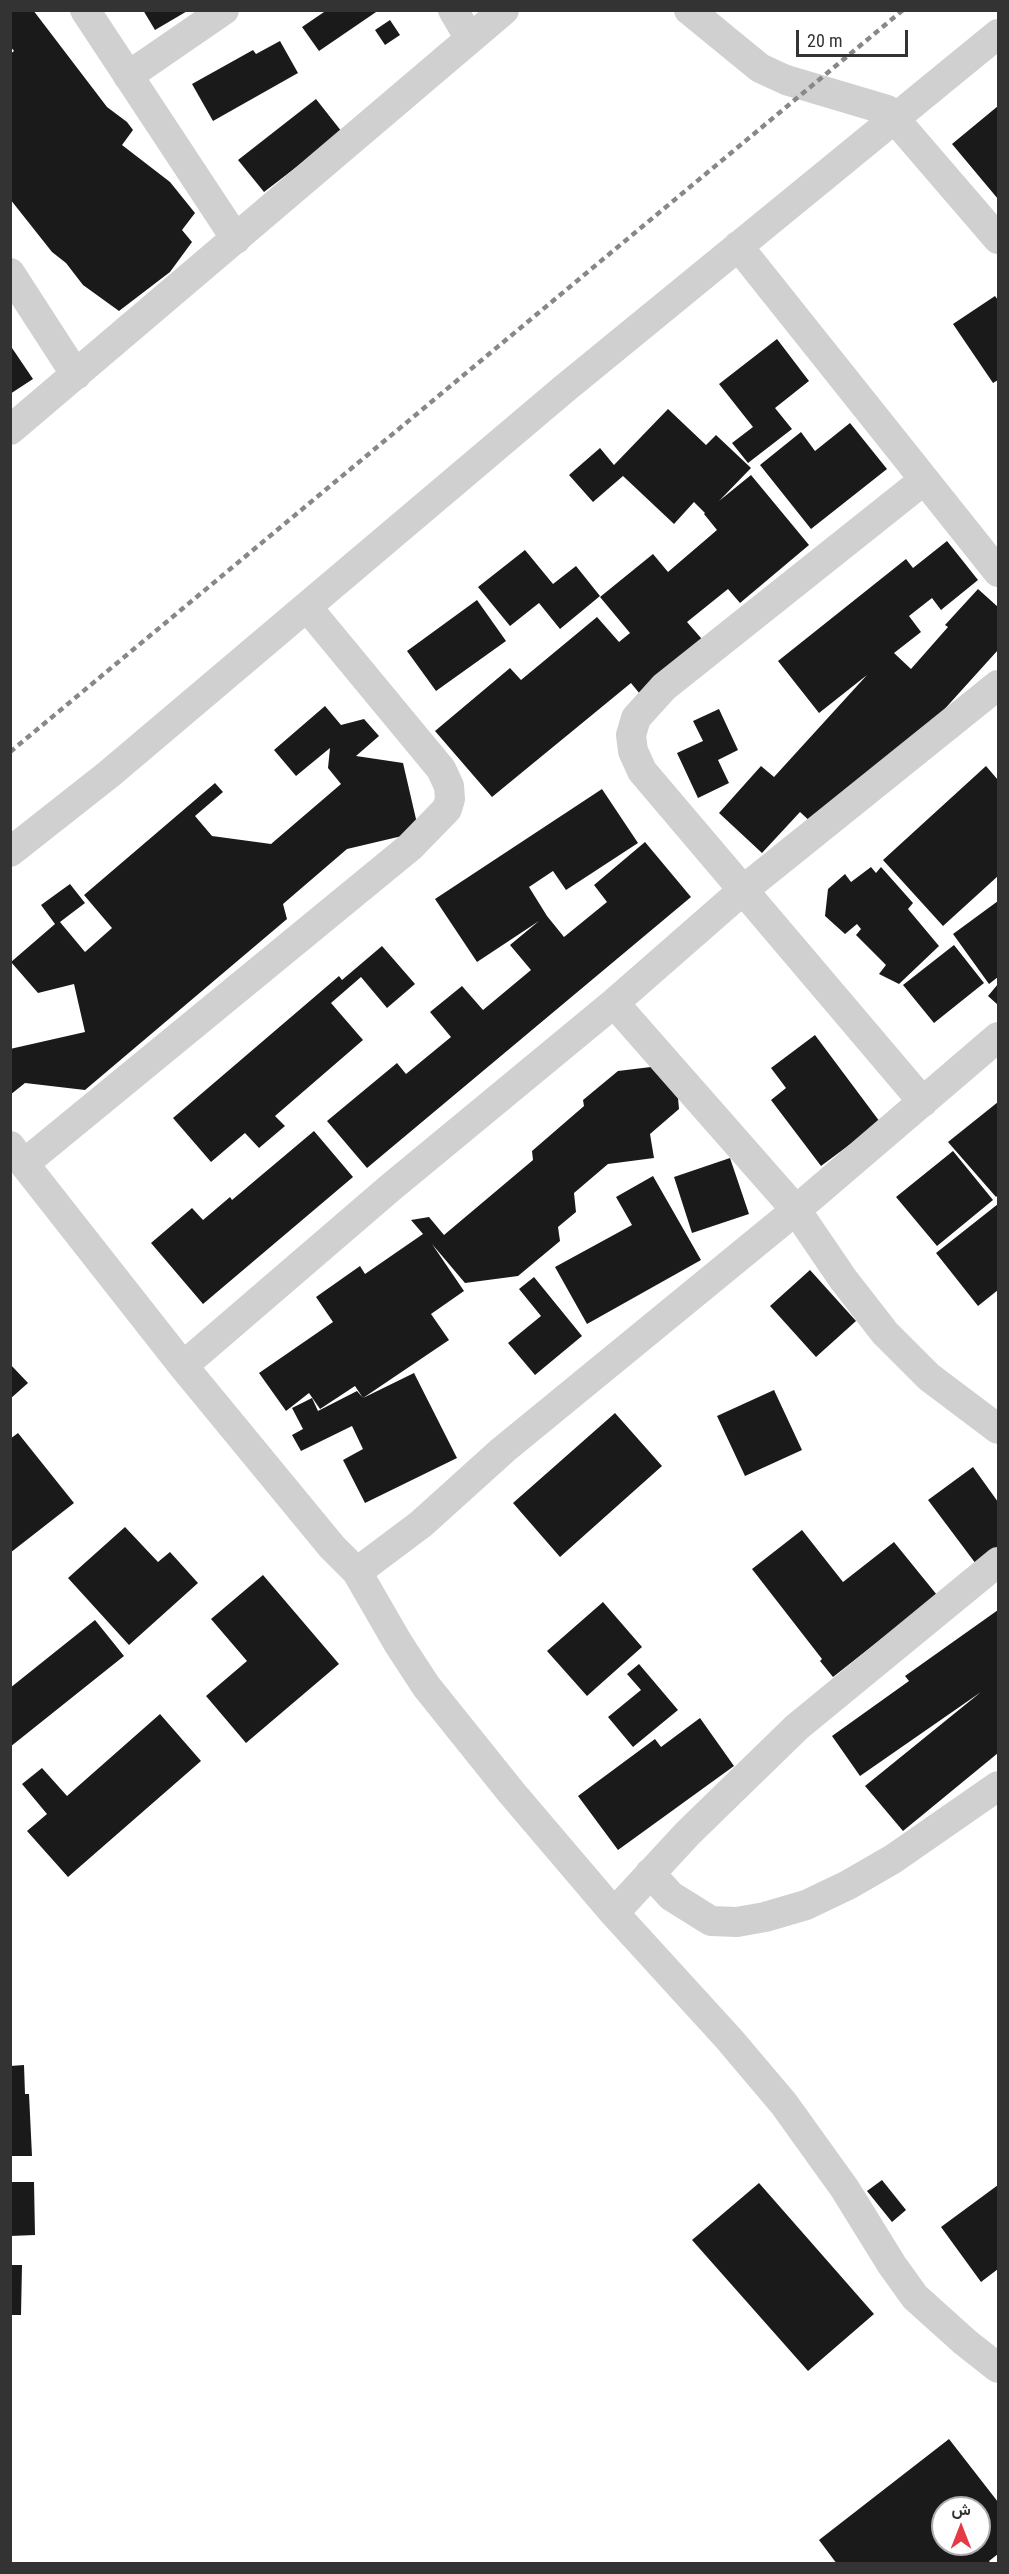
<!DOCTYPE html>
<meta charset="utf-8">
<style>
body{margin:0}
#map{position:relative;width:1009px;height:2574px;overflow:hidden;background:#fff;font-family:"Roboto Condensed",Vazirmatn,sans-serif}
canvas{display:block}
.frame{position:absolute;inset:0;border:12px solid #333;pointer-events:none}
.north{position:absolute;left:931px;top:2496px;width:60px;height:60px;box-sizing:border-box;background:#fff;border:2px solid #adadad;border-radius:50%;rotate:0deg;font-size:16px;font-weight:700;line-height:24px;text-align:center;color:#333}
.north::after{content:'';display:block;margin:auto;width:21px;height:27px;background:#e63946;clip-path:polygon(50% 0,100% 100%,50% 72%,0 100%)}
.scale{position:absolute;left:796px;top:30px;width:112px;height:27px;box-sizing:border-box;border:3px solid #333;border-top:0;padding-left:8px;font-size:18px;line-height:21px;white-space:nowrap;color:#333;-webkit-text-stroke:4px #fff;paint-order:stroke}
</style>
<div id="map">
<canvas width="1009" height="2574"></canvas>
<div class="frame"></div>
<div class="north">ش</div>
<div class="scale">20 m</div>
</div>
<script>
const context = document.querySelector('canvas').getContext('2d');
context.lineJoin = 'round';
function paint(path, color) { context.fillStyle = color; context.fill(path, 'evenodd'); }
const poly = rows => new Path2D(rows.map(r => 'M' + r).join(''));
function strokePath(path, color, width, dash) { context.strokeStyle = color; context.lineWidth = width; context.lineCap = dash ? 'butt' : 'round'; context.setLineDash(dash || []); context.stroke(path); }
paint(poly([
 [10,10,33,10,107,107,127,122,133,130,122,145,170,182,195,213,182,230,192,242,170,272,119,311,83,285,66,263,52,252,10,199,10,54,14,51,10,46],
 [143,10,189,10,155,30],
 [327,10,379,10,319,51,302,27],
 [390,20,400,35,385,45,375,30],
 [280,41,298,73,213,121,192,84,253,50,256,54],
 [316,99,342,132,264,192,238,160],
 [998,106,998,199,952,144],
 [995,296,998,300,998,380,993,383,953,324],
 [777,339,809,381,775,408,792,429,748,463,732,443,753,427,719,384],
 [10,345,33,379,10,394],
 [668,409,706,445,716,435,751,468,719,501,751,475,809,545,740,603,728,589,687,622,708,646,644,699,631,683,492,797,435,731,510,668,521,680,597,617,619,642,630,633,600,597,653,554,668,572,717,530,704,514,705,513,694,502,674,524,623,476,593,502,569,475,600,448,614,465],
 [850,423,887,469,811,529,760,465,801,432,815,451],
 [947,541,978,580,941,610,932,598,909,616,921,632,894,653,911,669,948,627,945,625,978,589,998,607,998,650,828,838,800,812,762,853,719,813,761,766,774,777,867,675,819,713,778,661,906,559,913,568],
 [525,550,553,584,576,566,600,596,560,629,539,603,510,626,478,587],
 [477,600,506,641,436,691,407,651],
 [325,706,341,725,364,719,379,736,356,756,403,763,419,832,347,849,283,904,287,919,85,1090,25,1083,10,1095,10,1049,85,1032,74,984,38,993,11,962,55,924,41,905,70,884,85,903,60,922,85,952,112,928,84,895,215,783,223,792,195,816,212,836,271,844,341,784,328,768,330,748,296,776,274,750],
 [719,709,738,750,718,760,729,783,698,798,677,753,703,741,693,721],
 [986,766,998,780,998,876,943,926,883,860],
 [602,789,638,843,566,890,553,871,529,887,547,916,564,937,607,902,594,885,645,842,691,897,367,1168,327,1121,397,1063,406,1074,451,1037,430,1012,462,986,483,1010,531,970,510,945,539,921,477,962,435,899],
 [871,867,876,873,881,867,913,903,908,909,939,946,899,984,879,974,886,965,856,935,861,929,857,924,845,934,825,916,828,889,845,874,851,882],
 [998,901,998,977,989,984,953,934],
 [954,945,984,983,934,1023,903,985],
 [382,946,415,984,387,1008,361,977,331,1003,363,1040,275,1116,285,1126,259,1148,245,1133,211,1162,173,1118,339,976,342,980],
 [998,984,998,1005,988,996],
 [815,1035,880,1122,821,1166,771,1100,786,1088,771,1068],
 [651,1067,678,1098,679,1109,650,1134,654,1158,608,1164,574,1193,576,1212,558,1227,560,1241,518,1276,465,1283,432,1244,464,1291,431,1314,449,1340,363,1398,414,1373,457,1458,365,1503,343,1460,363,1449,352,1426,301,1451,292,1435,303,1429,292,1408,312,1398,318,1411,316,1412,357,1391,363,1398,355,1386,320,1409,309,1393,286,1411,259,1373,333,1322,316,1297,360,1266,365,1274,423,1234,411,1220,429,1217,444,1235,533,1160,532,1151,584,1106,583,1100,618,1071],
 [998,1102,998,1195,996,1197,948,1142],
 [314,1131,353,1177,203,1304,151,1243,192,1208,203,1220,230,1197,232,1200],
 [953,1151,993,1200,937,1246,896,1197],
 [730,1158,749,1214,692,1233,674,1177],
 [653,1176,701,1260,587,1324,555,1267,632,1225,616,1197],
 [998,1204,998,1290,978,1306,936,1253],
 [810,1270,856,1321,816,1357,770,1306],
 [534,1277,582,1336,535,1375,508,1343,541,1316,519,1289],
 [10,1364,28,1383,10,1399],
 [774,1390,802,1450,745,1476,717,1416],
 [615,1413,662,1466,560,1557,513,1503],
 [18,1433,74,1503,10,1553,10,1439],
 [973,1467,998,1502,998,1548,976,1564,928,1500],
 [125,1527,158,1562,170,1552,198,1583,129,1645,68,1578],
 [802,1530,843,1582,894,1542,937,1595,833,1677,820,1661,822,1659,752,1569],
 [263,1575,339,1664,246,1743,206,1696,247,1661,211,1619],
 [603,1602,642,1647,587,1696,547,1651],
 [998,1610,998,1753,903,1831,865,1786,981,1692,860,1776,832,1736,909,1681,905,1676],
 [95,1620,124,1656,10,1747,10,1688],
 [639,1664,678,1710,633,1747,608,1717,641,1690,627,1674],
 [160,1714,201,1761,68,1877,27,1831,47,1814,22,1784,42,1768,67,1796],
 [700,1718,734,1766,618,1850,578,1796,655,1739,661,1747],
 [24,2065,25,2094,29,2094,32,2156,10,2156,10,2066],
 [882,2180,906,2210,892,2222,867,2191],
 [10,2182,34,2182,35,2235,10,2236],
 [759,2183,874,2314,808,2371,692,2240],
 [998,2185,998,2269,981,2282,941,2227],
 [10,2265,22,2265,21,2315,10,2315],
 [949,2439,998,2502,998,2554,989,2561,991,2564,837,2564,819,2540],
 [943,2508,979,2508,979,2544,943,2544]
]), '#1a1a1a');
strokePath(poly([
 [85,10,236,239],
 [453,10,470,39],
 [689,10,760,68,786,80,887,110,998,239],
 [128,76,224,10],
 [738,246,998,572],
 [10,273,76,375],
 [10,430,504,10],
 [10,852,109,774,564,389,998,34],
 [614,1003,796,1210,843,1279,885,1333,929,1377,998,1429],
 [923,1102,642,771,633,751,631,735,636,718,664,687,924,480],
 [10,1146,183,1366,332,1547,357,1572,398,1643,426,1686,511,1792,614,1913,729,2039,784,2104,845,2189,892,2265,915,2297,965,2342,998,2368],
 [25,1163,410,847,447,809,450,799,449,786,441,769,307,607],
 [183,1366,390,1188,614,1003,742,891,998,685],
 [357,1572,421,1524,503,1450,796,1210,998,1037],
 [650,1873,671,1896,711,1921,737,1922,765,1917,806,1905,848,1885,893,1859,998,1786],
 [614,1913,688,1833,797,1727,998,1562]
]), '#d0d0d0', 30);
strokePath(poly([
 [10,752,903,10]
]), '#888', 4.5, [6, 4.5]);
</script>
